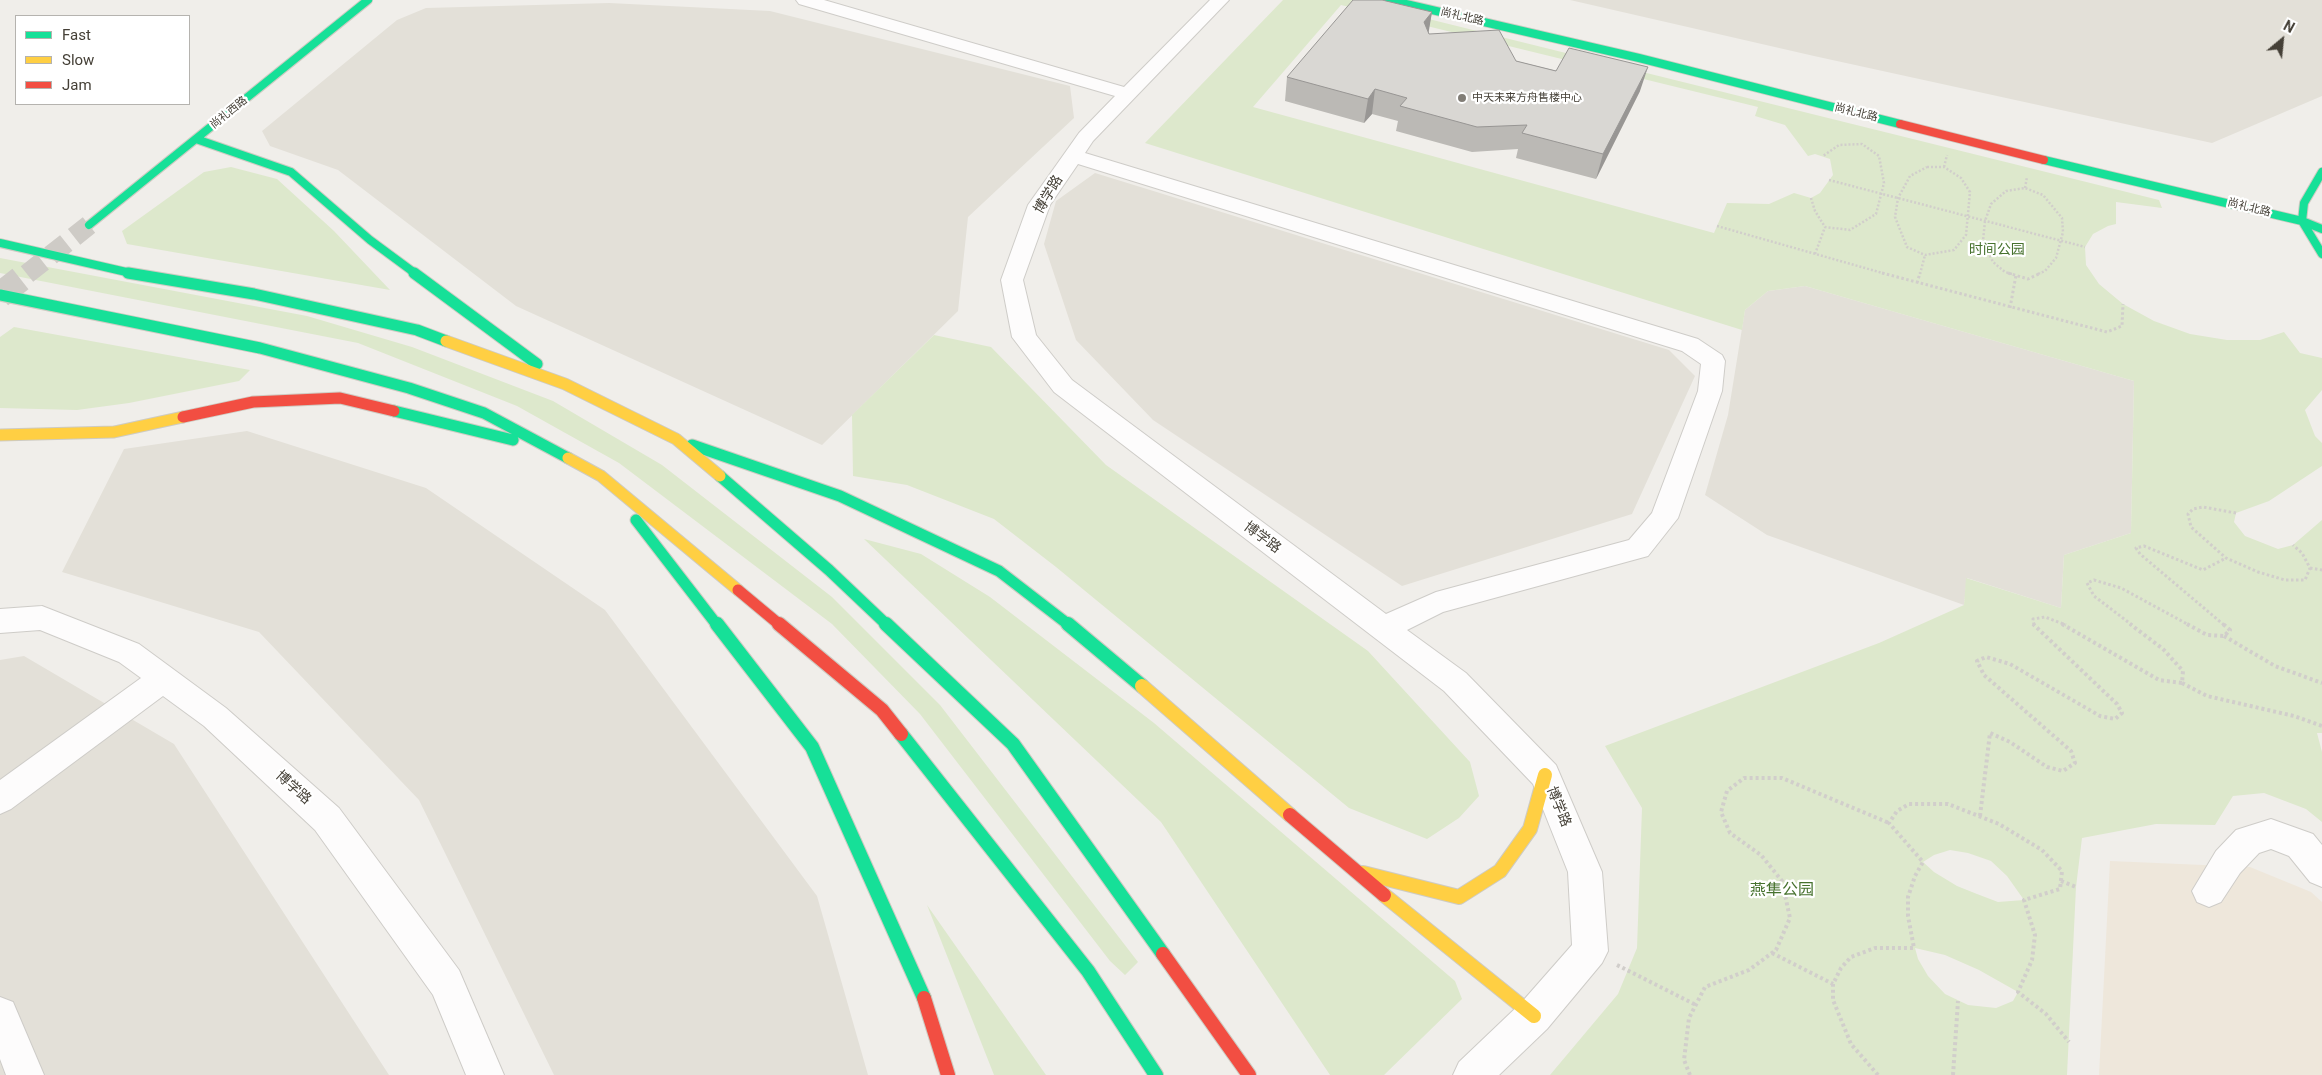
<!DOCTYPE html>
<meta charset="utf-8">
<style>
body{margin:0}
#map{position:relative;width:2322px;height:1075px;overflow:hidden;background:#f0eeea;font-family:Roboto,sans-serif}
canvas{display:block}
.legend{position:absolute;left:15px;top:15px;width:175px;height:90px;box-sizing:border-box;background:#fff;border:1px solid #b5b3af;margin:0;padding:6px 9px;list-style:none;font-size:15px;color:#454037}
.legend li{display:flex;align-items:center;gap:10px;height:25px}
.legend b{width:25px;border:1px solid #b5b3af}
.north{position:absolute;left:2257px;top:15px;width:50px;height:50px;-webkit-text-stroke:4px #fff;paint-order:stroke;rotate:28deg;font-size:14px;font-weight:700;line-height:20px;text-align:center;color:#454037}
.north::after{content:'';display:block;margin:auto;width:18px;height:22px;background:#454037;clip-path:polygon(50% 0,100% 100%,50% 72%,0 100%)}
</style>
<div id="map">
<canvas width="2322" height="1075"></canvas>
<ul class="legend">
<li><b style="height:6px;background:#16e098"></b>Fast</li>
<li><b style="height:6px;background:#ffcf43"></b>Slow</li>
<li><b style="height:6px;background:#f24e42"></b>Jam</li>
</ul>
<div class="north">N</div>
</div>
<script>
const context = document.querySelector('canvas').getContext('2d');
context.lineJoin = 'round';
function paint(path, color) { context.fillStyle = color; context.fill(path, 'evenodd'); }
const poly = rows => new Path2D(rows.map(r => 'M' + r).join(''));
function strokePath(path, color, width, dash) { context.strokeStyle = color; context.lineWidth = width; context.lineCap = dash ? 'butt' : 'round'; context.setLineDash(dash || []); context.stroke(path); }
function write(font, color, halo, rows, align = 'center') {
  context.font = font + ' Roboto,"Noto Sans SC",sans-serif'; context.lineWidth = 4.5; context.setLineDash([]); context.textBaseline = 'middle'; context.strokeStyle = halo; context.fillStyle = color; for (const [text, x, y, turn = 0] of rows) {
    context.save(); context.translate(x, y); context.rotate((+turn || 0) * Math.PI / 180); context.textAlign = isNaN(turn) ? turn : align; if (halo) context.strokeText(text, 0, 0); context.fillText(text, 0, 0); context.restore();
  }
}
paint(poly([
 [1570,0,2322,0,2322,96,2212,143,1814,56],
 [609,3,770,11,1070,86,1074,118,968,217,958,311,822,445,516,306,338,170,270,146,262,131,397,20,426,8],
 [1095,173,1669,350,1695,376,1632,514,1402,586,1153,420,1076,340,1044,244,1056,201],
 [1805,286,2134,381,2131,533,2064,555,2061,608,1967,578,1964,605,1767,535,1705,495,1728,415,1745,310,1768,291],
 [247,431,426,488,605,610,817,896,868,1075,554,1075,419,800,259,632,62,572,124,449],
 [24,656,174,744,389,1075,0,1075,0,660]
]), '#e3e0d8');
paint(poly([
 [2110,861,2250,867,2311,892,2322,902,2322,1075,2099,1075]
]), '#eee7db');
paint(poly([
 [1283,0,1352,0,2159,200,2162,208,2116,202,2116,224,2108,226,2093,234,2085,247,2086,265,2099,284,2123,304,2154,321,2190,334,2227,340,2260,340,2284,332,2300,353,2322,358,2322,390,2305,410,2315,436,2322,443,2322,466,2269,501,2236,513,2234,522,2245,536,2278,549,2293,545,2322,520,2322,733,2317,733,2322,752,2322,822,2306,809,2264,793,2233,796,2215,825,2156,824,2082,838,2076,887,2067,1075,1550,1075,1618,994,1637,948,1642,808,1605,746,1879,643,1964,605,1966,578,2061,608,2064,555,2131,533,2134,381,1805,286,1768,291,1745,310,1742,330,1145,143],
 [1341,5,1758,107,1755,116,1785,125,1808,156,1815,154,1830,159,1833,175,1820,193,1811,198,1794,193,1769,204,1727,203,1714,233,1253,107],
 [1950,850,1968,853,1991,861,2007,876,2024,900,1998,902,1977,894,1957,886,1934,872,1923,862,1934,855],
 [1915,948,1945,955,1979,970,2018,992,2013,1001,1996,1008,1968,1005,1945,994,1928,976,1918,959],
 [231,167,277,179,334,231,390,290,127,244,122,231,204,172],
 [0,258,307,316,412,347,553,401,662,465,832,597,940,705,1138,962,1125,975,1110,961,920,714,832,624,619,463,517,406,358,343,0,273],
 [14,327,250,370,239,381,129,403,77,410,0,408,0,337],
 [934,335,991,347,1106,465,1368,651,1470,762,1479,796,1459,818,1427,839,1349,808,1056,567,994,519,907,485,853,476,852,415],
 [864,539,921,554,990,597,1154,723,1455,981,1462,999,1384,1075,1330,1075,1161,822],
 [927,905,1046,1075,994,1075]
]), '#dde8cc');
strokePath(poly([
 [27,274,89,225]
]), '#cecbc6', 20, [20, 10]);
strokePath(poly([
 [0,295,28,273]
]), '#cecbc6', 26, [26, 13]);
const street = poly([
 [796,0,824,0,1124,87,1210,0,1229,0,1093,141,1085,153,1698,339,1722,355,1725,361,1722,391,1678,518,1648,556,1443,612,1407,630,1466,673,1556,765,1602,872,1608,951,1602,963,1547,1029,1499,1075,1453,1075,1459,1062,1521,1003,1572,945,1568,872,1533,784,1444,691,1054,392,1012,337,1001,280,1028,205,1079,133,1115,96,799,4,796,0],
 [1078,164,1682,351,1701,364,1698,391,1652,513,1629,540,1436,592,1386,614,1072,380,1036,335,1023,280,1050,205,1078,164],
 [42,606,139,644,226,708,339,808,459,970,504,1075,466,1075,433,995,315,830,204,726,163,696,11,809,0,814,0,780,141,678,119,662,40,630,0,633,0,609,42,606],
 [2271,819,2313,834,2322,845,2322,887,2310,882,2289,856,2271,849,2259,853,2240,873,2221,902,2209,907,2197,902,2192,891,2216,851,2236,830,2271,819],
 [0,997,13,1002,44,1075,6,1075,0,1059,0,997]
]);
const fastFar2 = poly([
 [1389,0,1639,58,1900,124],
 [196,139,291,172,370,240,416,274],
 [2044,160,2302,221,2322,229],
 [2322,172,2304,203,2302,221,2322,254],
 [89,225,368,0],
 [0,243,135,274]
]);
const fastFar1 = poly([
 [128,273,254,294,417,330,446,341],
 [414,273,537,364],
 [0,295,260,348,409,388,484,413,568,458],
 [394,411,513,440],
 [692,445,840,496,999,571,1069,625],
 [720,476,829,570,887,625],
 [636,520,717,625]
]);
const fast = poly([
 [717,624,812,747,924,998],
 [886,624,1013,744,1163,954],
 [1068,624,1142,686],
 [901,734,1088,971,1156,1075]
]);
const slowFar1 = poly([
 [446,341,565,384,676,439,720,476],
 [0,435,114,432,183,417],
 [568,458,601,476,738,590]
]);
const slow = poly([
 [1142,686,1290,815],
 [1363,873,1459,897,1500,871,1530,829,1545,775],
 [1384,895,1534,1016]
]);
const jamFar2 = poly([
 [1900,124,2044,160]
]);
const jamFar1 = poly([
 [183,417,253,402,340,398,394,411],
 [738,590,780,625]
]);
const jam = poly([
 [779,624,882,710,901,734],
 [1290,815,1384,895],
 [1163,954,1249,1075],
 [924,998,948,1075]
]);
strokePath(street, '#ceccc8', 2);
strokePath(fastFar2, '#cecbc2', 10);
strokePath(fastFar1, '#cecbc2', 13);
strokePath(fast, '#cecbc2', 16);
strokePath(slowFar1, '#cecbc2', 13);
strokePath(slow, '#cecbc2', 16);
strokePath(jamFar2, '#cecbc2', 10);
strokePath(jamFar1, '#cecbc2', 13);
strokePath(jam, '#cecbc2', 16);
strokePath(poly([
 [1927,167,1944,167,1961,178,1970,192,1966,235,1954,250,1925,255,1907,247,1895,217,1898,198,1910,176,1927,167],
 [1944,167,1947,155],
 [1829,180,2085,247],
 [2025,188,2027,177],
 [1811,198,1815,211,1825,227,1850,230,1876,214,1884,183,1879,156,1862,144,1839,145,1823,156],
 [1717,226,1886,274],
 [1815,254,1825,227],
 [1920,274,1925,255],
 [2012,274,2005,272,1993,262,1983,241,1985,221,1991,204,2006,191,2025,188,2043,195,2062,218,2063,232,2056,258,2045,271,2038,274]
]), '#d1cecb', 2.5, [2, 2]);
strokePath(poly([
 [1882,273,2107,332,2122,326,2123,304],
 [2008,273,2028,279,2041,273],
 [1917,283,1920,273],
 [2010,308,2016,275],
 [2236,513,2203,507,2193,509,2188,514,2191,527,2226,558,2258,572,2285,580,2305,580,2310,568,2302,553,2293,545],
 [2310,568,2322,570],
 [2034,625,2033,619,2045,617,2066,625],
 [2132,625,2094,596,2087,583,2094,580,2121,588,2189,625],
 [2224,625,2140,554,2136,548,2144,546,2203,570,2226,558]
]), '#d1cecb', 3, [2.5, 2.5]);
strokePath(poly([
 [2062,624,2159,680,2182,683,2183,671,2163,649,2130,624],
 [2187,624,2207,635,2224,636,2230,630,2223,624],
 [2224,636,2275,666,2322,683],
 [2182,683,2207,696,2294,716,2322,726],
 [1980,816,1990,733,2010,742,2047,767,2063,771,2075,763,2071,751,1984,675,1977,661,1986,657,2010,664,2100,716,2115,719,2122,713,2117,704,2033,624],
 [2061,881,2076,887],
 [1772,953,1833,984],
 [1617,965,1696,1005],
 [1690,1075,1684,1060,1689,1018,1705,987,1749,970,1776,950,1790,918,1782,881,1761,855,1730,833,1721,812,1727,791,1744,778,1782,778,1889,823],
 [1878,1075,1851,1044,1833,1000,1833,984,1841,968,1851,957,1875,948,1914,948,1908,916,1908,897,1915,876,1923,862,1889,823,1897,811,1909,804,1948,804,1999,824,2042,850,2062,871,2060,889,2024,900,2035,935,2032,960,2018,992,2046,1014,2069,1042],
 [1953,1075,1958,1001]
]), '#d1cecb', 4, [3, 3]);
paint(street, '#fdfcfc');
strokePath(fastFar2, '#16e098', 8);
strokePath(fastFar1, '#16e098', 11);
strokePath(fast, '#16e098', 14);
strokePath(slowFar1, '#ffcf43', 11);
strokePath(slow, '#ffcf43', 14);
strokePath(jamFar2, '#f24e42', 8);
strokePath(jamFar1, '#f24e42', 11);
strokePath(jam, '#f24e42', 14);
paint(poly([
 [1432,12,1428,32,1429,34,1516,61,1640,91,1596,179,1516,158,1518,149,1472,152,1396,131,1398,121,1372,114,1364,123,1285,101,1287,77]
]), '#bbb9b5');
paint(poly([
 [1432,12,1428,36,1424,22],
 [1648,67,1640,91,1596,179,1603,154],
 [1375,89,1372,114,1364,123,1368,99]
]), '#989694');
const building = poly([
 [1353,0,1382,0,1432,12,1424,22,1429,34,1499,30,1516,61,1556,71,1569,48,1648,67,1603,154,1522,133,1527,125,1477,127,1400,106,1407,98,1375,89,1368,99,1287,77,1353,0]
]);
paint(building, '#d9d7d3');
strokePath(building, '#989694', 1);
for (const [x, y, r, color] of [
 [1462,98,5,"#817d76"]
]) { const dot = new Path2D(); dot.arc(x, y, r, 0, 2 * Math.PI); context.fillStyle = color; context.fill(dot); strokePath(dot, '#fff', 2); }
write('11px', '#454037', '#fff', [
 ["尚礼北路",1462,17,13],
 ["尚礼西路",229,113,-39],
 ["尚礼北路",1856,113,14],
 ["尚礼北路",2249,208,14]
]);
write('11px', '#454037', '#fff', [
 ["中天未来方舟售楼中心",1472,98]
], 'left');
write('14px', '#454037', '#fff', [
 ["博学路",1049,195,-59],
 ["博学路",1262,538,37],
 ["博学路",293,788,42],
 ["博学路",1558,807,68]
]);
write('14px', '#47722f', '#fff', [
 ["时间公园",1997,250]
]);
write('16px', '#47722f', '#fff', [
 ["燕隼公园",1782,891]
]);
</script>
